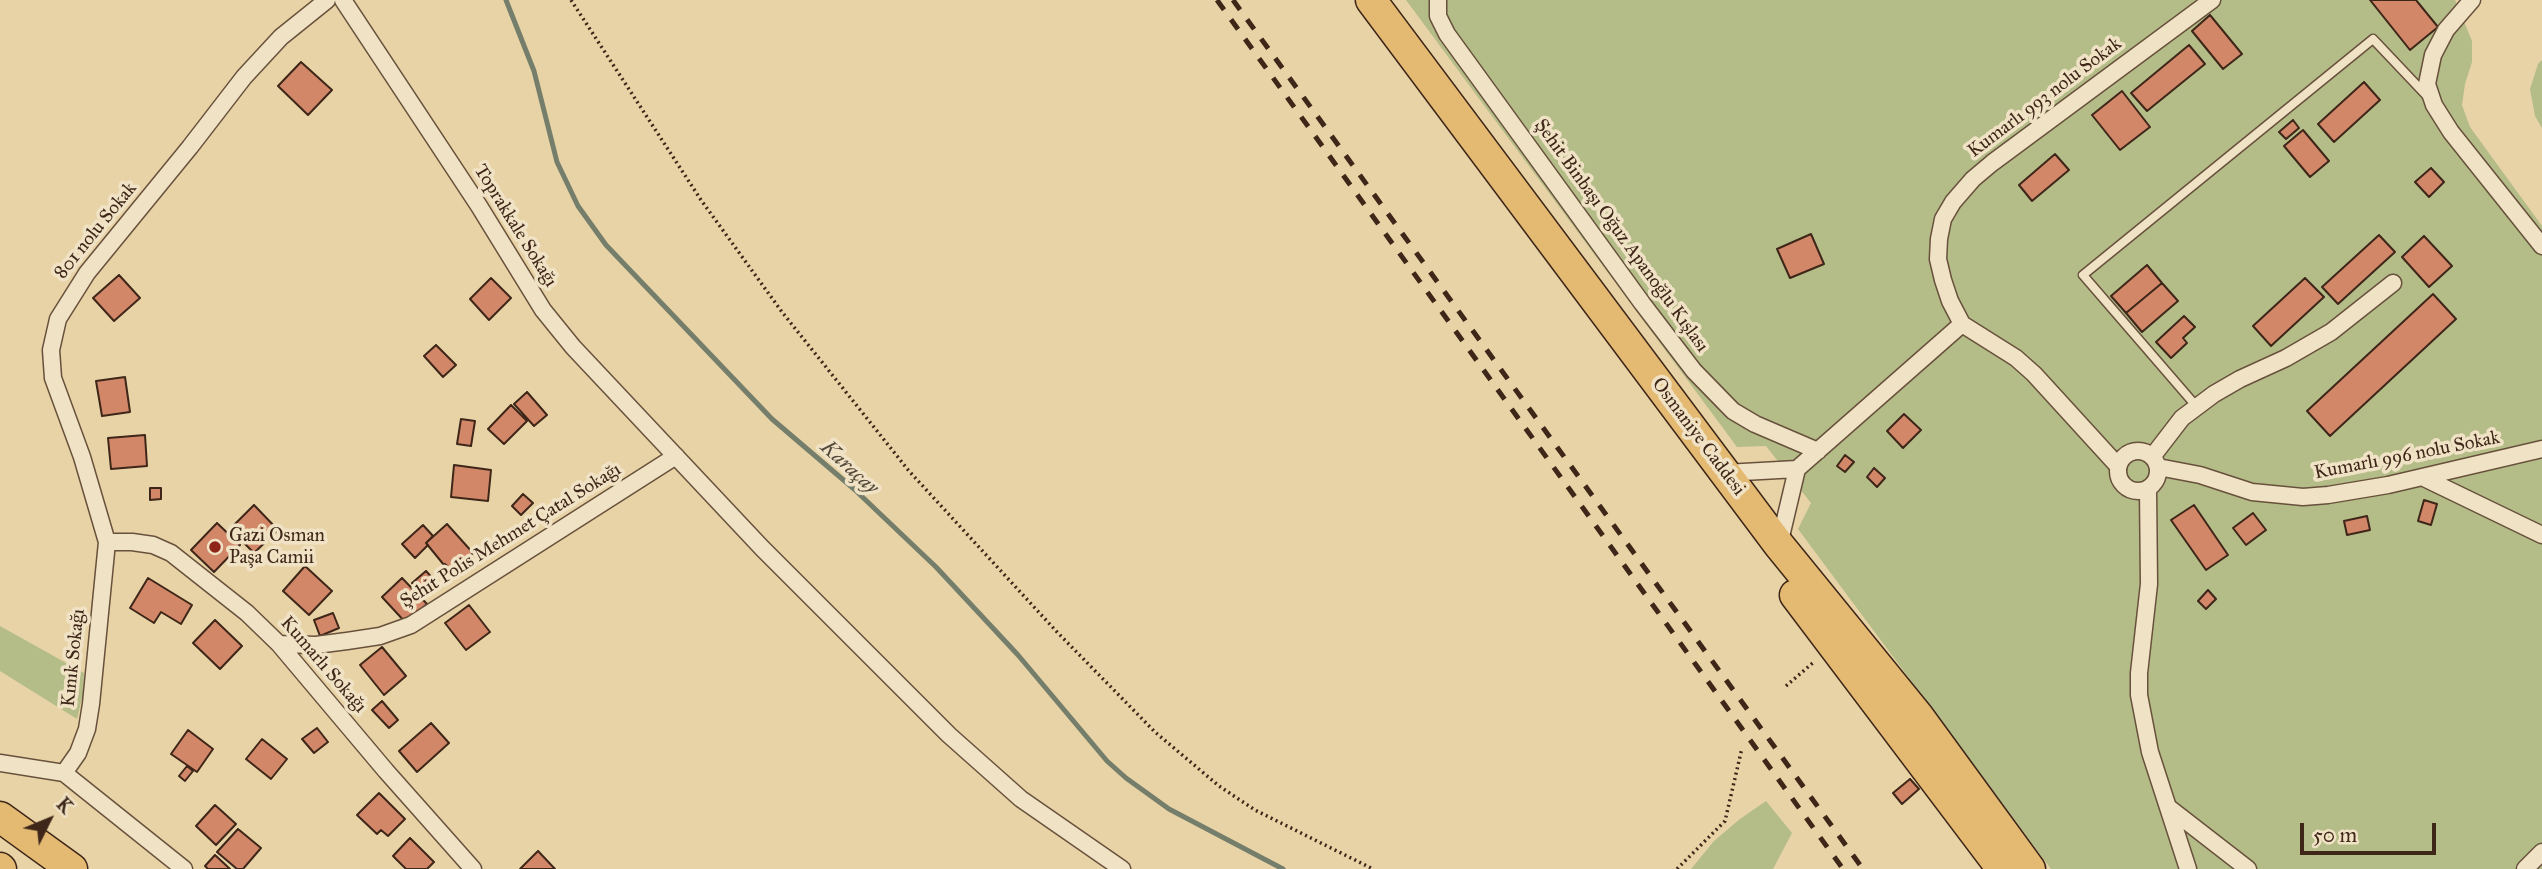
<!DOCTYPE html>
<meta charset="utf-8">
<style>
body{margin:0}
#map{position:relative;width:2542px;height:869px;overflow:hidden;background:#e8d3a6;font-family:"IM FELL Great Primer",serif}
canvas{display:block}
.north{position:absolute;left:14px;top:785px;width:70px;height:70px;-webkit-text-stroke:5px #f0e2c5;paint-order:stroke;rotate:47deg;font-size:19px;font-weight:700;line-height:28px;text-align:center;color:#3e2618}
.north::after{content:'';display:block;margin:auto;width:24px;height:32px;background:#3e2618;clip-path:polygon(50% 0,100% 100%,50% 72%,0 100%)}
.scale{position:absolute;left:2300px;top:823px;width:136px;height:32px;box-sizing:border-box;border:4px solid #3e2618;border-top:0;padding-left:9px;font-size:21px;line-height:24px;white-space:nowrap;color:#3e2618;-webkit-text-stroke:5px #f0e2c5;paint-order:stroke}
</style>
<div id="map">
<canvas width="2542" height="869"></canvas>
<div class="north">K</div>
<div class="scale">50 m</div>
</div>
<script>
const context = document.querySelector('canvas').getContext('2d');
context.lineJoin = 'round';
function paint(path, color) { context.fillStyle = color; context.fill(path, 'evenodd'); }
const poly = rows => new Path2D(rows.map(r => 'M' + r).join(''));
function strokePath(path, color, width, dash) { context.strokeStyle = color; context.lineWidth = width; context.lineCap = dash ? 'butt' : 'round'; context.setLineDash(dash || []); context.stroke(path); }
function write(font, color, halo, rows, align = 'center') {
  context.font = font + ' "IM FELL Great Primer",serif'; context.lineWidth = 7; context.setLineDash([]); context.textBaseline = 'middle'; context.strokeStyle = halo; context.fillStyle = color; for (const [text, x, y, turn = 0] of rows) {
    context.save(); context.translate(x, y); context.rotate((+turn || 0) * Math.PI / 180); context.textAlign = isNaN(turn) ? turn : align; if (halo) context.strokeText(text, 0, 0); context.fillText(text, 0, 0); context.restore();
  }
}
paint(poly([
 [1406,0,2455,0,2472,41,2472,62,2465,84,2462,105,2470,127,2542,226,2542,869,2051,869,1798,529,1811,503,1766,446,1737,447],
 [2542,60,2542,128,2535,116,2530,89,2538,64],
 [0,626,84,673,83,694,77,719,0,671],
 [1766,801,1792,833,1773,869,1691,869,1714,841,1740,819]
]), '#b4bc88');
strokePath(poly([
 [506,0,534,71,557,162,578,206,606,245,772,419,854,489,936,567,1018,655,1107,761,1126,778,1169,809,1283,869]
]), '#747e6b', 5);
const building = poly([
 [2370,0,2416,0,2438,27,2410,50,2370,0],
 [2210,15,2242,54,2223,69,2192,31,2210,15],
 [2189,45,2205,64,2147,111,2131,93,2189,45],
 [301,62,332,90,308,115,278,86,301,62],
 [2364,82,2380,100,2334,142,2318,124,2364,82],
 [2122,91,2150,127,2120,150,2092,115,2122,91],
 [2293,120,2299,128,2286,139,2279,132,2293,120],
 [2303,130,2329,161,2310,177,2284,146,2303,130],
 [2055,154,2069,170,2032,201,2019,185,2055,154],
 [2431,168,2444,182,2429,197,2415,182,2431,168],
 [1811,234,1824,264,1790,278,1777,249,1811,234],
 [2379,235,2395,252,2338,304,2322,287,2379,235],
 [2424,236,2452,266,2429,287,2402,257,2424,236],
 [2147,265,2162,283,2126,313,2111,296,2147,265],
 [119,275,140,298,114,321,93,298,119,275],
 [491,278,511,298,489,320,470,299,491,278],
 [2305,278,2324,297,2271,346,2253,326,2305,278],
 [2162,283,2178,301,2142,332,2126,313,2162,283],
 [2433,294,2456,319,2330,436,2307,411,2433,294],
 [2184,316,2195,327,2183,338,2187,343,2171,358,2156,342,2184,316],
 [436,345,456,365,443,377,424,356,436,345],
 [125,377,130,412,102,416,96,381,125,377],
 [527,392,547,415,534,426,514,404,527,392],
 [511,405,527,421,504,444,488,429,511,405],
 [1904,414,1921,430,1903,448,1887,431,1904,414],
 [461,419,475,421,471,446,457,444,461,419],
 [145,435,147,466,111,469,108,438,145,435],
 [1845,455,1854,462,1845,472,1837,466,1845,455],
 [454,465,491,470,488,501,451,497,454,465],
 [1874,468,1885,478,1877,487,1867,477,1874,468],
 [150,488,161,488,161,499,150,500,150,488],
 [523,494,533,503,521,515,512,506,523,494],
 [2424,500,2437,504,2431,525,2418,521,2424,500],
 [254,505,278,530,254,553,230,529,254,505],
 [2194,505,2228,555,2206,570,2171,520,2194,505],
 [2253,513,2266,530,2246,545,2233,528,2253,513],
 [2367,516,2370,530,2347,535,2344,521,2367,516],
 [217,523,240,545,214,572,191,550,217,523],
 [447,524,473,553,452,571,445,564,444,565,426,543,447,524],
 [423,525,433,536,426,543,428,545,415,558,402,544,423,525],
 [305,566,332,591,309,615,283,591,305,566],
 [426,571,436,582,422,594,412,583,426,571],
 [148,578,192,605,181,624,161,612,154,623,130,608,148,578],
 [402,578,427,604,406,623,382,597,402,578],
 [2208,590,2216,599,2206,609,2198,601,2208,590],
 [469,605,490,632,466,650,445,623,469,605],
 [333,613,339,628,320,636,314,620,333,613],
 [215,620,242,646,220,669,193,643,215,620],
 [382,647,406,676,384,695,360,665,382,647],
 [382,701,398,720,389,728,372,710,382,701],
 [431,723,449,743,417,772,399,751,431,723],
 [317,728,328,742,314,753,302,739,317,728],
 [188,730,213,749,197,772,171,754,188,730],
 [262,739,287,759,271,779,246,759,262,739],
 [187,766,193,771,185,781,179,776,187,766],
 [1910,779,1919,789,1902,804,1893,793,1910,779],
 [379,793,405,819,388,836,381,830,377,834,357,815,379,793],
 [215,805,236,824,216,845,196,826,215,805],
 [238,829,261,848,243,869,237,869,217,852,238,829],
 [410,838,434,862,427,869,406,869,393,856,410,838],
 [538,851,555,869,520,869,538,851],
 [215,855,230,869,208,869,205,866,215,855]
]);
paint(building, '#d18768');
strokePath(building, '#3e2618', 2);
const lane = poly([
 [2197,407,2083,275,2373,39,2427,96]
]);
const street = poly([
 [343,0,479,206,543,310,573,347,762,548,949,735,1021,799,1122,869],
 [1438,0,1438,16,1447,34,1642,303,1694,371,1733,411,1755,424,1818,451],
 [2472,0,2446,30,2433,55,2427,84,2434,105,2451,132,2542,246],
 [1962,324,2016,358,2034,374,2118,466],
 '2118 471a20 20 0 1 1 40 0a20 20 0 1 1-40 0Z',
 [2152,457,2182,418,2214,394,2240,379,2286,358,2331,332,2393,283],
 [2158,467,2200,475,2252,492,2303,497,2328,495,2388,485,2542,449],
 [1797,469,1962,324,1950,301,1943,280,1938,259,1939,239,1943,219,1953,202,1973,179,1992,163,2212,0],
 [1725,473,1797,469,1779,545],
 [2422,477,2542,535],
 [2148,489,2149,584,2139,673,2139,695,2150,752,2188,869],
 [107,542,132,542,153,545,171,553,247,613,279,644,386,771,473,869],
 [279,644,316,645,347,641,380,636,411,625,676,456],
 [0,763,64,773,78,753,87,729,91,704,107,542,82,457,53,378,51,350,58,319,87,273,190,147,244,77,281,37,327,0],
 [64,773,184,869],
 [2168,807,2248,869],
 [2525,869,2542,852]
]);
const highway = poly([
 [1371,0,1779,545,1919,717,2030,869],
 [1795,595,2002,869],
 [0,817,72,869],
 [0,868,1,869]
]);
strokePath(lane, '#68513c', 11);
strokePath(street, '#68513c', 19);
strokePath(highway, '#3e2618', 33);
strokePath(poly([
 [571,0,701,200,782,312,909,471,1057,632,1155,732,1219,786,1255,810,1373,869],
 [1786,686,1815,661],
 [1677,869,1725,821,1742,748]
]), '#3e2618', 3.5, [2, 3.5]);
strokePath(lane, '#f0e2c5', 8);
strokePath(street, '#f0e2c5', 16);
strokePath(highway, '#e4ba73', 30);
strokePath(poly([
 [1217,0,1843,869],
 [1233,0,1863,869]
]), '#3e2618', 5, [12, 12]);
for (const [x, y, r, color] of [
 [215,547,7,"#8f2418"]
]) { const dot = new Path2D(); dot.arc(x, y, r, 0, 2 * Math.PI); context.fillStyle = color; context.fill(dot); strokePath(dot, '#f0e2c5', 2.5); }
write('19px', '#3e2618', '#f0e2c5', [
 ["Kumarlı 993 nolu Sokak",2045,98,-37],
 ["Toprakkale Sokağı",515,226,58],
 ["801 nolu Sokak",96,231,-51],
 ["Şehit Binbaşı Oğuz Apanoğlu Kışlası",1621,236,54],
 ["Osmaniye Caddesi",1698,437,53],
 ["Kumarlı 996 nolu Sokak",2407,456,-11],
 ["Şehit Polis Mehmet Çatal Sokağı",511,536,-32],
 ["Kınık Sokağı",74,658,-84],
 ["Kumarlı Sokağı",323,665,49]
]);
write('19px', '#3e2618', '#f0e2c5', [
 ["Gazi Osman",229,536],
 ["Paşa Camii",229,558]
], 'left');
write('italic 21px', '#544a3b', '#f0e2c5', [
 ["Karaçay",849,468,42]
]);
</script>
